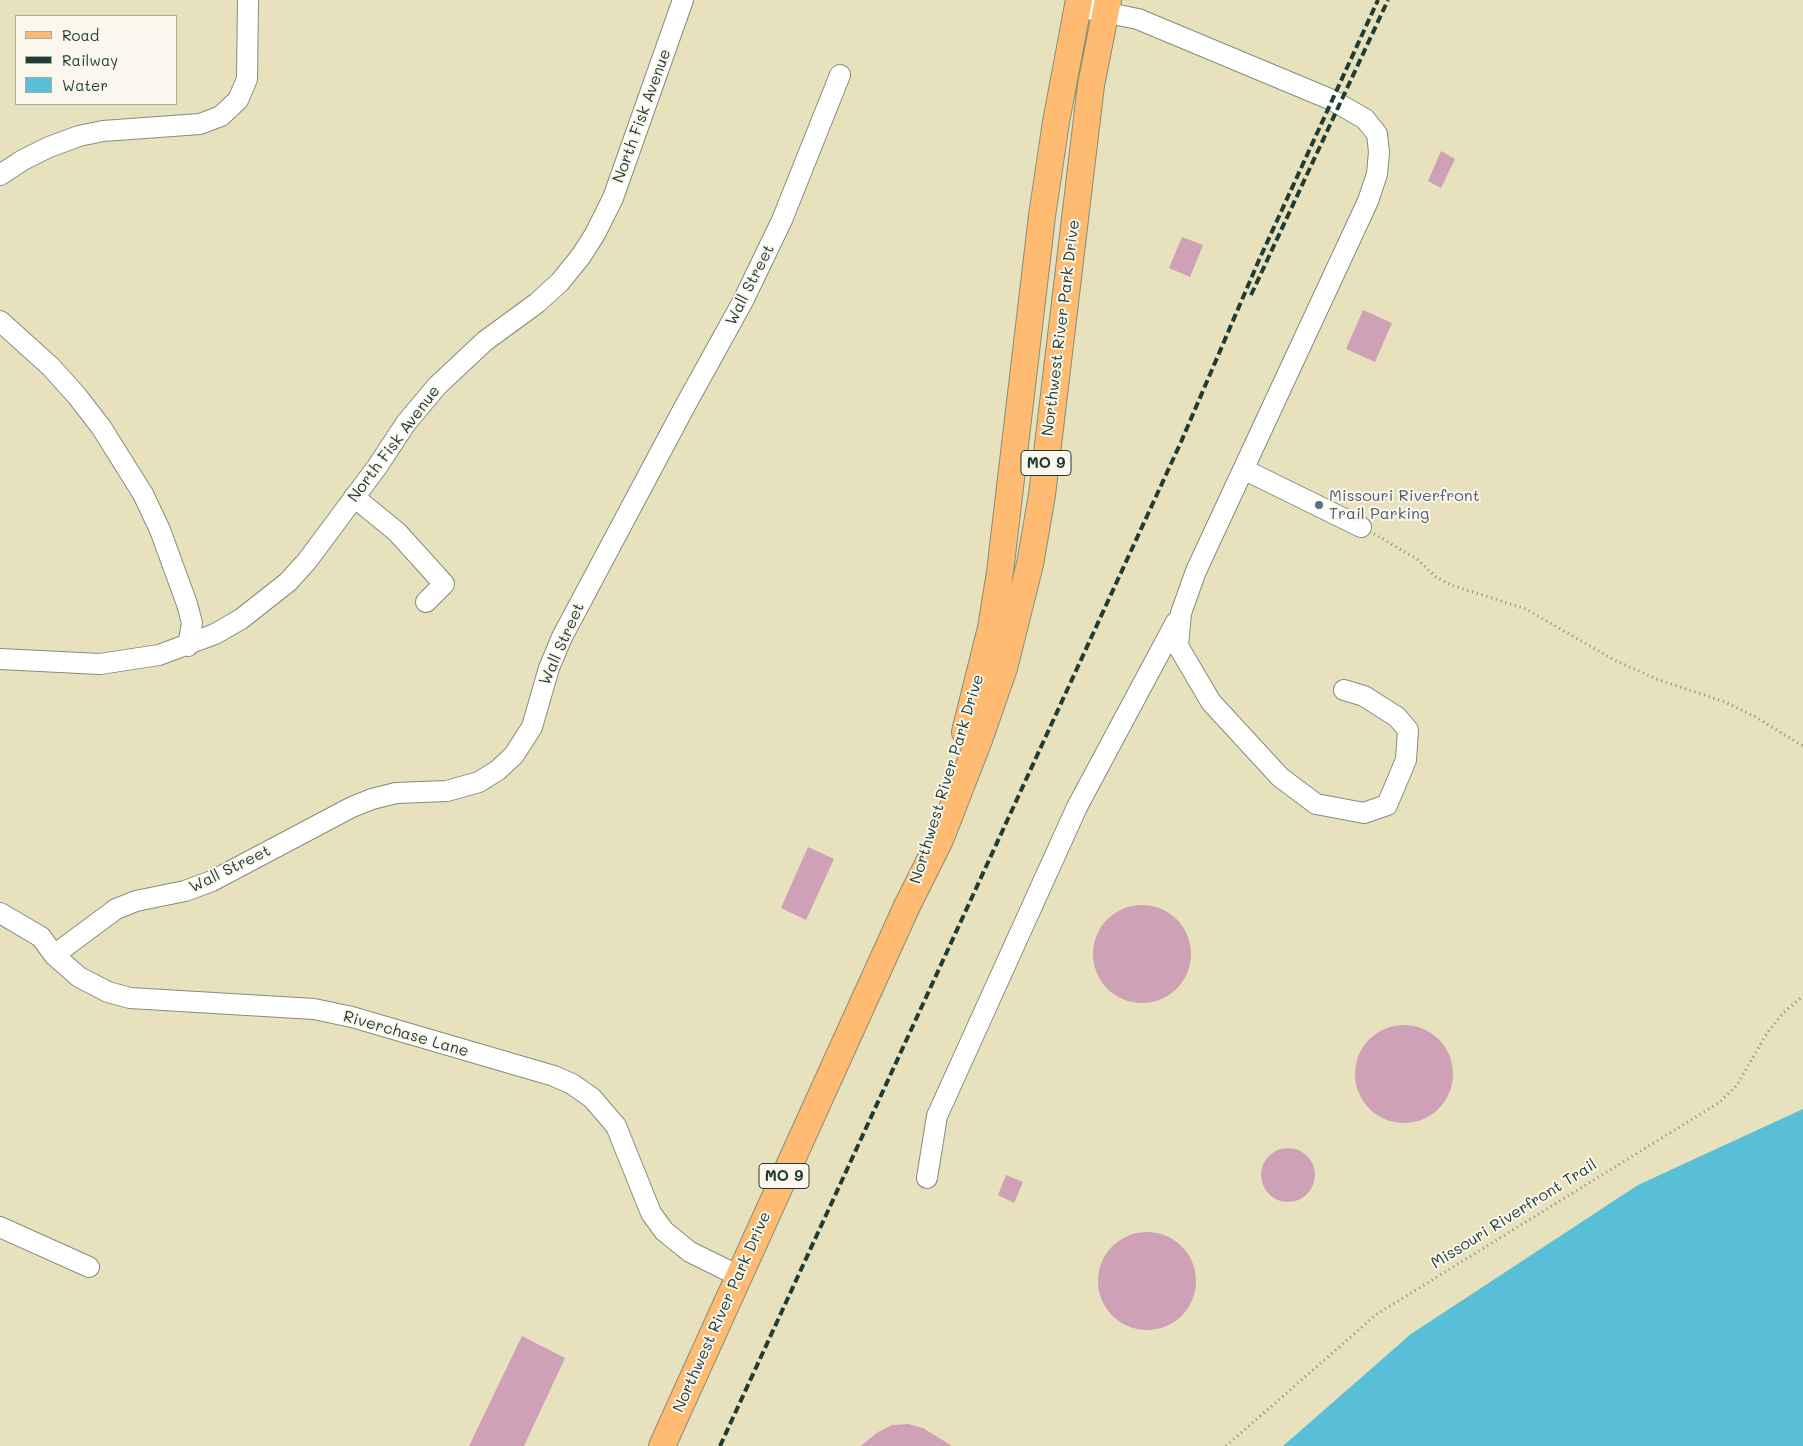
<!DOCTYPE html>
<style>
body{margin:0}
#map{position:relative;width:1803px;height:1446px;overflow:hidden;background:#e7e1be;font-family:Mali,sans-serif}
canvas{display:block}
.legend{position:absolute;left:15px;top:15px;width:162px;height:90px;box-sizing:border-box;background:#fbf7ec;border:1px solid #a3ada2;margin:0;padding:6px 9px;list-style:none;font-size:15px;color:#1f3d34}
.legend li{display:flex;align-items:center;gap:10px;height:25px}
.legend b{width:25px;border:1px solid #a3ada2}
</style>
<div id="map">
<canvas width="1803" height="1446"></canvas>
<ul class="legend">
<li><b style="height:6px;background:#febb71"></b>Road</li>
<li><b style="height:6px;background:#1f3d34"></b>Railway</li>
<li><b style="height:14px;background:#59bed7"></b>Water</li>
</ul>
</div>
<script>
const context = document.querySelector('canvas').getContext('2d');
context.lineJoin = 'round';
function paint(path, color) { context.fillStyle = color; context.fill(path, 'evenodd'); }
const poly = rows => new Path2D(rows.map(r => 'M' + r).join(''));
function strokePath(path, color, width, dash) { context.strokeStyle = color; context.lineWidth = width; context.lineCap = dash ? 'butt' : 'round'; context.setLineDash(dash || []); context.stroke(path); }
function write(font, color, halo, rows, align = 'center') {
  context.font = font + ' Mali,sans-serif'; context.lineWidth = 4; context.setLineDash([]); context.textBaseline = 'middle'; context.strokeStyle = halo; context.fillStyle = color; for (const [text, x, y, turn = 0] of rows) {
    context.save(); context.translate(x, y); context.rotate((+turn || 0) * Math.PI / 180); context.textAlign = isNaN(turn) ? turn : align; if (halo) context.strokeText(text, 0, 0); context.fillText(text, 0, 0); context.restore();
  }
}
paint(poly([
 [1803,1109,1803,1446,1283,1446,1411,1334,1638,1185]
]), '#59bed7');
paint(poly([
 [1441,151,1455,159,1441,188,1428,181],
 [1182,237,1203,245,1190,277,1169,268],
 [1363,310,1392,323,1375,362,1346,349],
 [808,847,834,859,806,920,781,908],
 '1093 954a49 49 0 1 1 98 0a49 49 0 1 1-98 0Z',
 '1355 1074a49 49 0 1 1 98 0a49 49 0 1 1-98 0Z',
 '1261 1175a27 27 0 1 1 54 0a27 27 0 1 1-54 0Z',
 [1006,1175,1023,1182,1014,1203,998,1195],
 '1098 1281a49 49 0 1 1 98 0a49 49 0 1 1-98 0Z',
 [522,1336,565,1358,524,1446,469,1446],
 [908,1424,923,1428,952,1446,861,1446,878,1432,892,1425]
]), '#cfa1b7');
const minor = poly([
 [1078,7,1138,19,1332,100,1365,119,1377,134,1379,152,1377,174,1368,201,1196,571,1181,613,1178,646,1211,702,1280,777,1316,804,1364,813,1387,805,1406,760,1408,730,1397,717,1364,696,1344,690],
 [0,175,23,160,49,147,79,136,103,131,200,124,221,116,238,100,247,79,248,0],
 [0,321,51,367,77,396,101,427,143,494,160,530,187,604,192,623,188,646],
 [1245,470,1361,527],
 [354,497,397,532,444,584,426,602],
 [0,659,100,664,159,655,215,634,241,619,288,582,307,561,377,467,406,423,437,386,485,341,537,303,560,282,581,256,595,234,613,198,683,0],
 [0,913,41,937,54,955,79,977,108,992,130,998,314,1009,352,1017,554,1076,572,1084,592,1098,616,1126,651,1213,664,1231,690,1252,739,1276],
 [54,955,116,909,136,901,185,891,212,881,352,807,372,799,396,793,447,791,479,782,498,770,514,755,532,727,549,668,562,637,685,406,743,301,782,220,840,75],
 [927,1178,937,1116,1077,807,1176,622],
 [0,1227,89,1267]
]);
const major = poly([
 [965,732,991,628,1000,572,1042,216,1056,122,1079,0],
 [662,1446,907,906,940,840,979,740,1004,668,1030,564,1042,495,1091,85,1108,0]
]);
strokePath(minor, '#838f79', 22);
strokePath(major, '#838f79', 28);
strokePath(poly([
 [1374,534,1417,559,1436,577,1451,585,1526,609,1614,660,1659,680,1725,702,1754,716,1803,746],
 [1226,1446,1377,1314,1720,1102,1737,1085,1767,1033,1783,1013,1803,996]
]), '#838f79', 3, [1, 4]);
strokePath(minor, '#fff', 20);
strokePath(major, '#febb71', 26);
strokePath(poly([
 [1251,295,1388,0],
 [720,1446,1181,442,1259,260,1378,0]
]), '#1f3d34', 4, [8, 4]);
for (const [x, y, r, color] of [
 [1319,505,5,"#5c6f8a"]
]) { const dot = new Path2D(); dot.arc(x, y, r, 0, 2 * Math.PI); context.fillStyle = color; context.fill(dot); strokePath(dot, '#fbf7ec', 2); }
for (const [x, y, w] of [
 [1046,463,50],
 [784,1176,50]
]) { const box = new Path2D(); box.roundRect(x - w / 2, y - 12.5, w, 25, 4); context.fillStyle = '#fbf7ec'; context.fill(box); strokePath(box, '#1f3d34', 1); }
write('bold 15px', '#1f3d34', null, [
 ["MO 9",1046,463],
 ["MO 9",784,1176]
]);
write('16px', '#1f3d34', '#fbf7ec', [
 ["North Fisk Avenue",642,116,-70],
 ["Wall Street",750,285,-63],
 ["Northwest River Park Drive",1061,328,-83],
 ["North Fisk Avenue",394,444,-53],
 ["Wall Street",562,644,-66],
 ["Northwest River Park Drive",947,779,-73],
 ["Wall Street",230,869,-26],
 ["Riverchase Lane",406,1034,16],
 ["Missouri Riverfront Trail",1514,1214,-32],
 ["Northwest River Park Drive",722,1312,-66]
]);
write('16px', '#4e5e75', '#fbf7ec', [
 ["Missouri Riverfront",1329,496],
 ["Trail Parking",1329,514]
], 'left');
</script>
